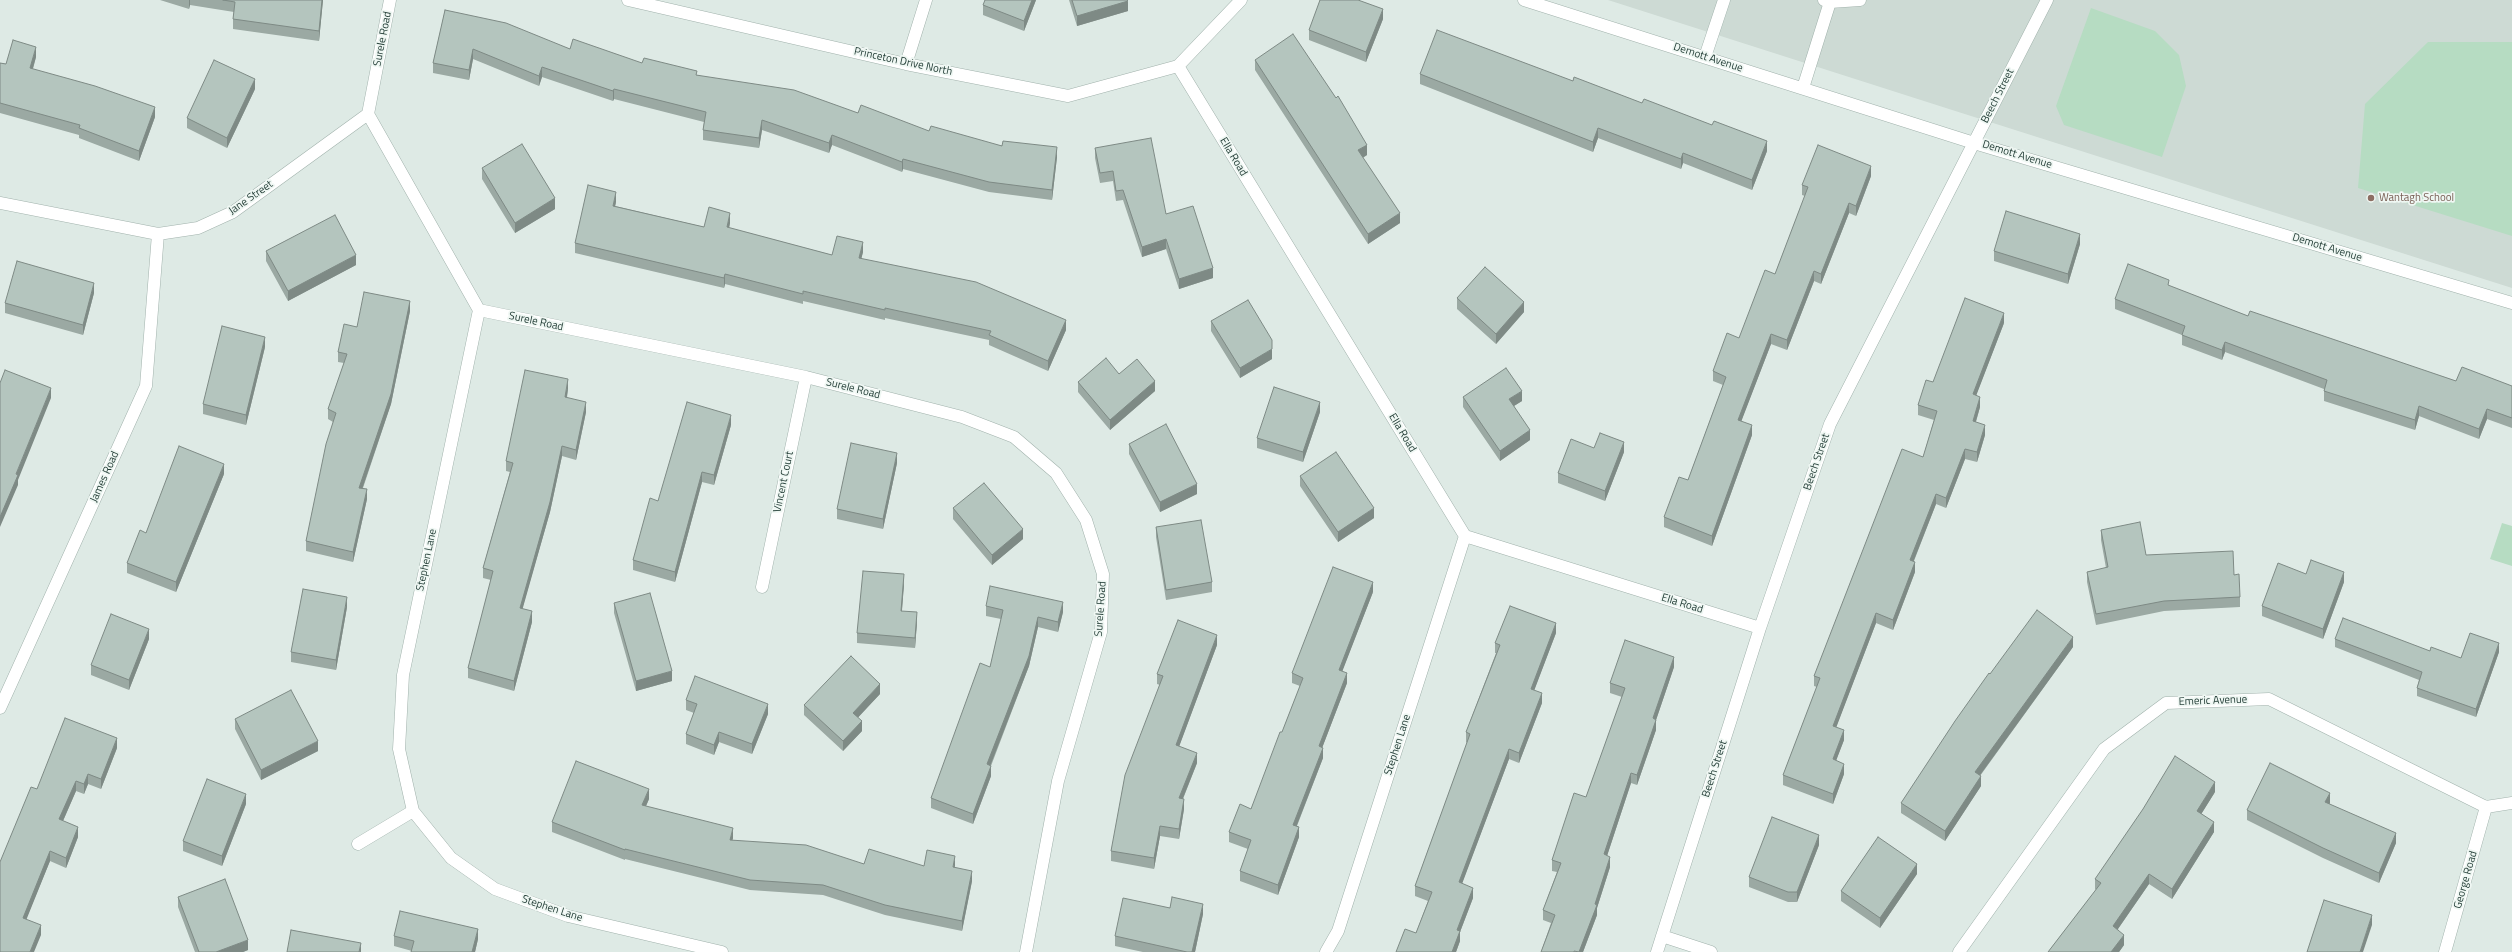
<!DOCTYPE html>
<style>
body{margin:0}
canvas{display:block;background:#deeae5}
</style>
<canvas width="2512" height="952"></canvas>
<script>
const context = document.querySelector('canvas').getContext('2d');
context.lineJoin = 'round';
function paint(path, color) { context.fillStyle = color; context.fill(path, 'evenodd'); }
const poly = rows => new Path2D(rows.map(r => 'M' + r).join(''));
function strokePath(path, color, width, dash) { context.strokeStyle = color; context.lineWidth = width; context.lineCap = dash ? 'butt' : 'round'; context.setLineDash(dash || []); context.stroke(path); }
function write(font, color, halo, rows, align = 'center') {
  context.font = font + ' "Titillium Web",sans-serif'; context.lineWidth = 3.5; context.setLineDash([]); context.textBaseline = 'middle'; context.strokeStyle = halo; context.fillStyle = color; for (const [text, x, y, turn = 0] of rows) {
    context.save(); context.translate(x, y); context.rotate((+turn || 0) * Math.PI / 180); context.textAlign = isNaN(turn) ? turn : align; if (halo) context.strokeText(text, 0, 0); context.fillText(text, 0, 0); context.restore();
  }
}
paint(poly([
 [1608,0,2512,0,2512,288,1949,109]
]), '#cddad4');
paint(poly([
 [2091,8,2155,31,2179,55,2186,86,2162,157,2064,125,2056,106],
 [2428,42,2512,42,2512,236,2358,188,2365,104],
 [2502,523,2512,526,2512,566,2490,559]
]), '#b6dcc2');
const minor = poly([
 [390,0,368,114,479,310,806,377,962,417,1014,437,1056,473,1086,520,1103,574,1101,632,1058,781,1026,952],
 [628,0,906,64,1068,96,1178,66],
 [1524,0,1974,143,2512,303],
 [1824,0,1830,2,1860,0],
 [1705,57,1724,0],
 [906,64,926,0],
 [1178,66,1465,536,1760,628],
 [1178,66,1241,0],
 [1803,88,1830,2],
 [0,203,158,234,198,228,233,212,368,114],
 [479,310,403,675,399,749,413,811,451,858,495,889,568,916,722,952],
 [762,587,806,377],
 [0,708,146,386,158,234],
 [358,844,413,811],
 [1662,936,1711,952],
 [1326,952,1338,931,1465,536],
 [1657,952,1760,628,1830,424,2047,0],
 [1959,952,2104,749,2166,703,2269,699,2486,807,2512,803],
 [2445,952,2486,807]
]);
strokePath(minor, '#a1b2ac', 13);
strokePath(minor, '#fff', 12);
paint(poly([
 [160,0,323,0,319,41,233,29,233,19,234,12,190,5,189,9],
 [1036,0,1024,31,983,15,983,5],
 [1069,0,1127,0,1128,11,1077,26],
 [445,10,570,49,697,75,858,113,929,131,1057,157,1052,200,989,192,903,169,902,172,832,145,829,153,762,130,759,148,703,140,703,130,704,122,614,99,613,101,542,77,539,86,473,59,469,80,433,73,433,63],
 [1383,19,1366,62,1309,40,1309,30],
 [36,57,33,69,155,117,139,161,79,138,79,135,0,113,0,63,6,64],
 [1255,60,1367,155,1363,158,1400,223,1368,244,1255,70],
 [1420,74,1573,81,1767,151,1752,190,1683,163,1681,169,1598,138,1593,152,1420,84],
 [255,89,227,148,187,128,187,118],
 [1095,148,1166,214,1213,278,1179,289,1166,249,1142,257,1123,200,1116,201,1113,181,1100,183,1095,158],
 [482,168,555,209,515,233,482,179],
 [1871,176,1856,216,1849,213,1821,284,1814,281,1787,350,1771,344,1741,421,1752,435,1712,546,1664,527,1664,517,1688,480,1723,385,1713,381,1713,371,1739,338,1775,274,1805,196,1802,195,1802,185],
 [616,202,615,206,704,227,730,223,729,228,832,255,863,252,861,259,1066,330,1048,371,989,345,989,340,885,318,885,320,803,301,803,304,725,284,724,288,575,253,575,243],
 [2080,244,2068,284,1994,261,1994,251],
 [266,251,356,265,288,301,266,261],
 [2169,286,2248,316,2456,381,2512,386,2512,428,2487,419,2479,439,2419,416,2415,430,2324,401,2324,389,2225,352,2222,360,2182,345,2182,335,2115,309,2115,299],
 [94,293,83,335,5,313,5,303],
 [1457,298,1524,312,1496,344,1457,309],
 [410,311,391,404,363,488,367,499,353,562,306,551,306,541,333,422,328,419,328,409,344,363,338,362,338,352,357,327],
 [1211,321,1272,359,1240,378,1211,331],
 [2004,323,1976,395,1980,407,1976,422,1985,435,1977,462,1965,459,1946,508,1936,504,1914,561,1915,572,1893,630,1876,623,1836,727,1844,740,1836,760,1844,774,1833,804,1783,785,1783,775,1817,687,1814,686,1814,676,1923,457,1934,420,1918,415,1918,405,1933,382],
 [265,347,246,425,203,414,203,404],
 [1119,374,1155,391,1110,430,1078,392,1078,382],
 [568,389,567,398,586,412,576,460,562,456,550,512,522,609,532,622,514,691,468,678,468,668,491,580,483,578,483,568,510,472,506,471,506,461],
 [1463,397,1522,401,1514,406,1530,440,1500,461,1463,407],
 [1320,412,1303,462,1257,448,1257,438],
 [731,425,714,485,702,482,675,582,633,570,633,560,658,501],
 [1129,444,1197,494,1160,512,1129,454],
 [1594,448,1624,452,1605,501,1558,483,1558,473],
 [897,463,883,529,837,519,837,509],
 [224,474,176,592,127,573,127,563],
 [1300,476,1374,518,1338,542,1300,486],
 [953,508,1023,539,992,565,953,519],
 [1156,527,1212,582,1212,592,1166,600,1156,537],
 [2101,530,2146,555,2234,575,2240,597,2240,607,2164,611,2096,625,2087,582,2087,572,2106,568,2101,540],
 [2306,574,2344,582,2323,639,2262,616,2262,606],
 [904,584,902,611,917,622,915,648,857,643,857,633],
 [1373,592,1342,671,1347,683,1322,748,1323,758,1297,826,1299,837,1278,895,1240,881,1240,871,1248,849,1229,842,1229,832,1251,809,1282,732,1300,686,1292,683,1292,673],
 [614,603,672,681,636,691,614,613],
 [986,606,1063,612,1058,632,1038,627,1029,666,991,766,991,776,973,824,931,808,931,798,990,667,1001,619,986,616],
 [347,607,336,670,291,662,291,652],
 [1556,633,1534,690,1542,703,1519,763,1509,759,1462,883,1473,898,1460,932,1460,941,1456,952,1396,952,1416,933,1428,901,1415,896,1415,886,1467,743,1466,742,1466,732,1496,653,1495,653,1495,643],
 [149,639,129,690,91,675,91,665],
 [2335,639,2430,651,2461,658,2499,652,2476,717,2417,696,2417,688,2419,680,2335,647],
 [1217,645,1179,746,1197,763,1183,799,1184,809,1179,839,1160,836,1154,869,1111,861,1111,851,1160,685,1157,684,1157,674],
 [2073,647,1980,776,1981,786,1945,841,1901,813,1901,803,1990,674],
 [1674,667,1656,720,1656,730,1637,785,1631,783,1607,856,1610,867,1597,908,1597,915,1583,952,1541,952,1551,923,1543,920,1543,910,1557,872,1552,871,1552,860,1586,797,1622,697,1610,693,1610,683],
 [880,694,858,717,862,731,843,751,804,715,804,705],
 [686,700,768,714,752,754,719,742,714,755,686,744,686,734,694,713,686,710],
 [235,719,318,751,261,780,235,729],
 [117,748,101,789,88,784,84,794,76,791,63,821,78,837,66,868,50,861,26,919,41,935,0,952,37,789],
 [2215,792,2201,814,2214,832,2172,899,2149,884,2118,929,2124,945,2119,952,2048,952,2096,890,2095,889,2095,879],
 [649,799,646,806,733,838,732,840,864,864,955,867,972,881,962,931,885,915,823,895,750,890,625,859,625,860,552,832,552,822],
 [2330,803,2329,804,2396,843,2379,883,2323,858,2247,820,2247,810],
 [246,804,222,866,183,851,183,841],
 [1819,845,1797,902,1788,902,1749,887,1749,877],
 [1917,874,1880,928,1841,901,1841,891],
 [178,897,248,950,243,952,195,952,178,907],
 [1170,908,1203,914,1195,952,1143,952,1115,946,1115,936],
 [394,936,478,939,475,952,411,952,412,951,394,946]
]), '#9ba9a3');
paint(poly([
 [189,0,190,0,190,5,189,9],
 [322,0,323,0,319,41,319,31],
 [1032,0,1036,0,1024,31,1024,21],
 [1128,1,1128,11,1077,26,1077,16],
 [1383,9,1383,19,1366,62,1366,52],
 [36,47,36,57,30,78,30,68],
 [473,49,473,59,469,80,469,70],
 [542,67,542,77,539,86,539,76],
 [255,79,255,89,227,148,227,138],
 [614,89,614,99,613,101,613,91],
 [155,107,155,117,139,161,139,151],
 [762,120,762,130,759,148,759,138],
 [1598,128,1598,138,1593,152,1593,142],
 [832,135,832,145,829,153,829,143],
 [1767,141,1767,151,1752,190,1752,180],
 [1367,145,1367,155,1358,160,1358,150],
 [1057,147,1057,157,1052,200,1052,190],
 [1683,153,1683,163,1681,169,1681,159],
 [903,159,903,169,902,172,902,162],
 [1871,166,1871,176,1856,216,1856,206],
 [616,192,616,202,613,216,613,206],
 [555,198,555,209,515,233,515,223],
 [1849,203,1849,213,1821,284,1821,274],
 [730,213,730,223,727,237,727,227],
 [1400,213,1400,223,1368,244,1368,234],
 [2080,234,2080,244,2068,284,2068,274],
 [1166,239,1166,249,1142,257,1142,247],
 [863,242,863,252,859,268,859,258],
 [356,255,356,265,288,301,288,291],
 [1213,268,1213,278,1179,289,1179,279],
 [1814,271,1814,281,1787,350,1787,340],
 [725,274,725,284,724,288,724,278],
 [94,283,94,293,83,335,83,325],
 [410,301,410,311,391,404,359,498,359,488],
 [1524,302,1524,312,1496,344,1496,334],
 [2004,313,2004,323,1973,404,1973,394],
 [1066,320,1066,330,1048,371,1048,361],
 [1771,334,1771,344,1738,430,1738,420],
 [265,337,265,347,246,425,246,415],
 [2225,342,2225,352,2222,360,2222,350],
 [1272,349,1272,359,1240,378,1240,368],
 [568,379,568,389,565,407,565,397],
 [1155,381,1155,391,1110,430,1110,420],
 [51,388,51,398,18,480,18,485,0,527,0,517,16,474],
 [1522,391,1522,401,1509,409,1509,399],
 [1980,397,1980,407,1973,431,1973,421],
 [586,402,586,412,576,460,576,450],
 [1320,402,1320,412,1303,462,1303,452],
 [2419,406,2419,416,2415,430,2415,420],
 [2487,409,2487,419,2479,439,2479,429],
 [731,415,731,425,714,485,714,475],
 [1752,425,1752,435,1712,546,1712,536],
 [1985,425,1985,435,1977,462,1977,452],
 [1530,430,1530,440,1500,461,1500,451],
 [1624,442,1624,452,1605,501,1605,491],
 [562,446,562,456,550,512,520,618,520,608],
 [1965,449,1965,459,1946,508,1946,498],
 [897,453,897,463,883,529,883,519],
 [224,464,224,474,176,592,176,582],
 [702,472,702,482,675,582,675,572],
 [1197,484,1197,494,1160,512,1160,502],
 [367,489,367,499,353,562,353,552],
 [1936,494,1936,504,1910,570,1910,560],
 [1374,508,1374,518,1338,542,1338,532],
 [1023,529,1023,539,992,565,992,555],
 [1915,562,1915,572,1893,630,1893,620],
 [2344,572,2344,582,2323,639,2323,629],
 [904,574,904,584,901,621,901,611],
 [1373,582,1373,592,1339,680,1339,670],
 [347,597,347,607,336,670,336,660],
 [1063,602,1063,612,1058,632,1058,622],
 [532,611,532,622,514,691,514,681],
 [917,612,917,622,915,648,915,638],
 [1876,613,1876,623,1833,736,1833,726],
 [1038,617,1038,627,1029,666,987,774,987,764],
 [1556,623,1556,633,1531,699,1531,689],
 [149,629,149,639,129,690,129,680],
 [1217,635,1217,645,1176,755,1176,745],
 [2073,637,2073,647,1975,782,1975,772],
 [2499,643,2499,652,2476,717,2476,709],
 [1674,657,1674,667,1653,729,1653,718],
 [672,671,672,681,636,691,636,681],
 [1347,673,1347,683,1319,756,1319,746],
 [880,684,880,694,853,723,853,713],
 [1542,693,1542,703,1519,763,1519,753],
 [768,704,768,714,752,754,752,744],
 [1656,720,1656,730,1637,785,1637,775],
 [862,721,862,731,843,751,843,741],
 [1844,730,1844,740,1833,769,1833,759],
 [719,732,719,742,714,755,714,745],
 [117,738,117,748,101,789,101,779],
 [318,741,318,751,261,780,261,770],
 [1323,748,1323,758,1293,835,1293,825],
 [1509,749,1509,759,1459,892,1459,882],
 [1197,753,1197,763,1179,808,1179,798],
 [1844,764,1844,774,1833,804,1833,794],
 [991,766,991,776,973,824,973,814],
 [1631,773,1631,783,1604,865,1604,854],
 [88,774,88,784,84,794,84,784],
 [1981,776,1981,786,1945,841,1945,831],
 [76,781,76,791,59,830,59,819],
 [2215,782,2215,792,2197,821,2197,811],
 [649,789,649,799,642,815,642,805],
 [2330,793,2330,803,2325,813,2325,802],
 [246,794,246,804,222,866,222,856],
 [1184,799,1184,809,1179,839,1179,829],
 [2214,822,2214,832,2172,899,2172,889],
 [1160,826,1160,836,1154,869,1154,858],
 [78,827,78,837,66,868,66,858],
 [1299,827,1299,837,1278,895,1278,885],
 [733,828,733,838,730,850,730,840],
 [2396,833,2396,843,2379,883,2379,873],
 [1819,835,1819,845,1797,902,1797,892],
 [50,851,50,861,23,928,23,918],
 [955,856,955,866,953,877,953,867],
 [1610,857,1610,867,1597,908,1597,915,1583,952,1579,952],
 [1917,864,1917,874,1880,928,1880,918],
 [972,871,972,881,962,931,962,921],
 [2149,874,2149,884,2113,936,2113,926],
 [1473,888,1473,898,1460,932,1460,941,1456,952,1452,952,1457,930],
 [1203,904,1203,914,1195,952,1192,952],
 [2372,915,2372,925,2363,952,2360,952],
 [41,925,41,935,34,952,30,952],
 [478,929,478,939,475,952,472,952],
 [2124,935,2124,945,2119,952,2111,952],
 [248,940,248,950,243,952,216,952],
 [361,943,361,952,359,952]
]), '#7e8a85');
const building = poly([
 [223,0,322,0,319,31,233,19,235,2,223,0],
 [985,0,1032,0,1024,21,983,5,985,0],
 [1072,0,1127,0,1128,1,1077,16,1072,0],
 [1320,0,1358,0,1383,9,1366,52,1309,30,1320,0],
 [445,10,506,23,570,49,573,39,642,63,644,58,697,71,696,75,794,90,858,113,861,105,929,131,931,126,1002,146,1003,141,1057,147,1052,190,989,182,903,159,902,162,832,135,829,143,762,120,759,138,703,130,706,112,614,89,613,91,542,67,539,76,473,49,469,70,433,63,445,10],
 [1437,30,1573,81,1574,77,1642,103,1644,99,1712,125,1714,121,1767,141,1752,180,1683,153,1681,159,1598,128,1593,142,1420,74,1437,30],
 [1293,34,1336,98,1338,96,1367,145,1358,150,1400,213,1368,234,1255,60,1293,34],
 [13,40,36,47,30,68,95,86,155,107,139,151,79,128,80,125,0,103,0,63,6,64,13,40],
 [214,60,255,79,227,138,187,118,214,60],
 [1151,138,1166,214,1193,206,1213,268,1179,279,1166,239,1142,247,1123,190,1116,191,1113,171,1100,173,1095,148,1151,138],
 [522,144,555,198,515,223,482,168,522,144],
 [1818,145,1871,166,1856,206,1849,203,1821,274,1814,271,1787,340,1771,334,1738,420,1752,425,1712,536,1664,517,1679,477,1688,480,1726,377,1713,371,1727,333,1739,338,1765,270,1775,274,1808,187,1802,185,1818,145],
 [588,185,616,192,613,206,704,227,709,207,730,213,727,227,832,255,837,236,863,242,859,258,976,282,1066,320,1048,361,989,335,991,331,885,308,885,310,803,291,803,294,725,274,724,278,575,243,588,185],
 [2006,211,2080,234,2068,274,1994,251,2006,211],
 [335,215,356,255,288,291,266,251,335,215],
 [17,261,94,283,83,325,5,303,17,261],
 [2128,264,2169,280,2168,285,2248,316,2250,311,2456,381,2462,367,2512,386,2512,418,2487,409,2479,429,2419,406,2415,420,2324,391,2327,380,2225,342,2222,350,2182,335,2185,326,2115,299,2128,264],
 [1485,267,1524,302,1496,334,1457,298,1485,267],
 [364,292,410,301,391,394,359,488,367,489,353,552,306,541,326,444,336,413,328,409,347,354,338,352,344,324,357,327,364,292],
 [1965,298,2004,313,1973,394,1980,397,1973,421,1985,425,1977,452,1965,449,1946,498,1936,494,1910,560,1915,562,1893,620,1876,613,1833,726,1844,730,1833,759,1844,764,1833,794,1783,775,1820,678,1814,676,1902,449,1923,457,1937,411,1918,405,1926,380,1933,382,1965,298],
 [1248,300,1272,340,1272,349,1240,368,1211,321,1248,300],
 [222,326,265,337,246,415,203,404,222,326],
 [1106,358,1119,374,1137,359,1155,381,1110,420,1078,382,1106,358],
 [1506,368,1522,391,1509,399,1530,430,1500,451,1463,397,1506,368],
 [5,370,51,388,16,474,18,475,0,517,0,383,5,370],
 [525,370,568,379,565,397,586,402,576,450,562,446,550,502,520,608,532,611,514,681,468,668,493,571,483,568,513,463,506,461,525,370],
 [1274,387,1320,402,1303,452,1257,438,1274,387],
 [687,402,731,415,714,475,702,472,675,572,633,560,650,498,658,501,687,402],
 [1166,424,1197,484,1160,502,1129,444,1166,424],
 [1600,433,1624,442,1605,491,1558,473,1571,439,1594,448,1600,433],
 [851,443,897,453,883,519,837,509,851,443],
 [179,446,224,464,176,582,127,563,140,530,146,533,179,446],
 [1336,452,1374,508,1338,532,1300,476,1336,452],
 [984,483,1023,529,992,555,953,508,984,483],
 [1201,520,1212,582,1166,590,1156,527,1201,520],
 [2140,522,2146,555,2233,551,2234,575,2239,574,2240,597,2164,601,2096,614,2087,572,2108,567,2101,530,2140,522],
 [2311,560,2344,572,2323,629,2262,606,2278,563,2306,574,2311,560],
 [1333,567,1373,582,1339,670,1347,673,1319,746,1323,748,1293,825,1299,827,1278,885,1240,871,1251,840,1229,832,1240,804,1251,809,1280,732,1282,732,1303,678,1292,673,1333,567],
 [863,571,904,574,901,611,917,612,915,638,857,633,863,571],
 [990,586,1063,602,1058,622,1038,617,1029,656,987,764,991,766,973,814,931,798,980,663,990,667,1003,610,986,606,990,586],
 [303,589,347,597,336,660,291,652,303,589],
 [650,593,672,671,636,681,614,603,650,593],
 [1510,606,1556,623,1531,689,1542,693,1519,753,1509,749,1459,882,1473,888,1457,930,1460,931,1452,952,1396,952,1405,929,1416,933,1432,892,1415,886,1470,734,1466,732,1500,645,1495,643,1510,606],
 [2037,610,2073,637,1975,772,1981,776,1945,831,1901,803,1955,721,1989,673,1990,674,2037,610],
 [111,614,149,629,129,680,91,665,111,614],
 [2343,618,2430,651,2431,647,2461,658,2470,633,2499,643,2476,709,2417,688,2422,672,2335,639,2343,618],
 [1178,620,1217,635,1176,745,1197,753,1179,798,1184,799,1179,829,1160,826,1154,858,1111,851,1125,775,1163,676,1157,674,1178,620],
 [1625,640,1674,657,1653,718,1656,720,1637,775,1631,773,1604,854,1610,857,1595,904,1597,905,1579,952,1574,951,1574,952,1541,952,1555,915,1543,910,1561,863,1552,860,1574,793,1586,797,1625,688,1610,683,1625,640],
 [851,656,880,684,853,713,862,721,843,741,804,705,851,656],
 [695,676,768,704,752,744,719,732,714,745,686,734,697,704,686,700,695,676],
 [291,690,318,741,261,770,235,719,291,690],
 [65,718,117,738,101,779,88,774,84,784,76,781,59,819,78,827,66,858,50,851,23,918,41,925,30,952,0,952,0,862,31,787,37,789,65,718],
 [2175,756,2215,782,2197,811,2214,822,2172,889,2149,874,2113,926,2124,935,2111,952,2048,952,2101,883,2095,879,2143,809,2175,756],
 [576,761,649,789,642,805,733,828,730,840,806,845,864,864,869,849,924,866,927,850,955,856,953,867,972,871,962,921,885,905,823,885,750,880,625,849,625,850,552,822,576,761],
 [2270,763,2330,793,2325,802,2396,833,2379,873,2323,848,2247,810,2270,763],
 [207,779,246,794,222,856,183,841,207,779],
 [1772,817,1819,835,1797,892,1788,892,1749,877,1772,817],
 [1878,837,1917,864,1880,918,1841,891,1878,837],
 [225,879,248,940,216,952,199,952,178,897,225,879],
 [1172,897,1203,904,1192,952,1187,952,1115,936,1123,898,1170,908,1172,897],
 [2324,900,2372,915,2360,952,2307,952,2324,900],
 [400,911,478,929,472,952,411,952,414,941,394,936,400,911],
 [291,930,361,943,359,952,287,952,291,930]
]);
paint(building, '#b4c5be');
strokePath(building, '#7e8a85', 1);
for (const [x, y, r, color] of [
 [2371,198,4,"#8d6e63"]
]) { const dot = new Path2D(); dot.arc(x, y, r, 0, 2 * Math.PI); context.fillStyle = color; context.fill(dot); strokePath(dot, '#eff7f3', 1.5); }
write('11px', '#1f3a33', '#eff7f3', [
 ["Surele Road",383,39,-79],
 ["Demott Avenue",1708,58,18],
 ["Princeton Drive North",903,62,12],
 ["Beech Street",1998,96,-63],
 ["Demott Avenue",2017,155,17],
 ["Ella Road",1233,157,59],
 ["Jane Street",251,198,-35],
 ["Demott Avenue",2327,248,17],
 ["Surele Road",536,322,12],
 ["Surele Road",853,389,14],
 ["Ella Road",1402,433,59],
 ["Beech Street",1817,462,-71],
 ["James Road",105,477,-66],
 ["Vincent Court",784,482,-78],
 ["Stephen Lane",427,560,-78],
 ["Ella Road",1682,604,17],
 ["Surele Road",1101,609,-86],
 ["Emeric Avenue",2213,701,-2],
 ["Stephen Lane",1398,745,-72],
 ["Beech Street",1715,769,-72],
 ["George Road",2466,880,-74],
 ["Stephen Lane",552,909,18]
]);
write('11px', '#785e54', '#eff7f3', [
 ["Wantagh School",2379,198]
], 'left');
</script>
